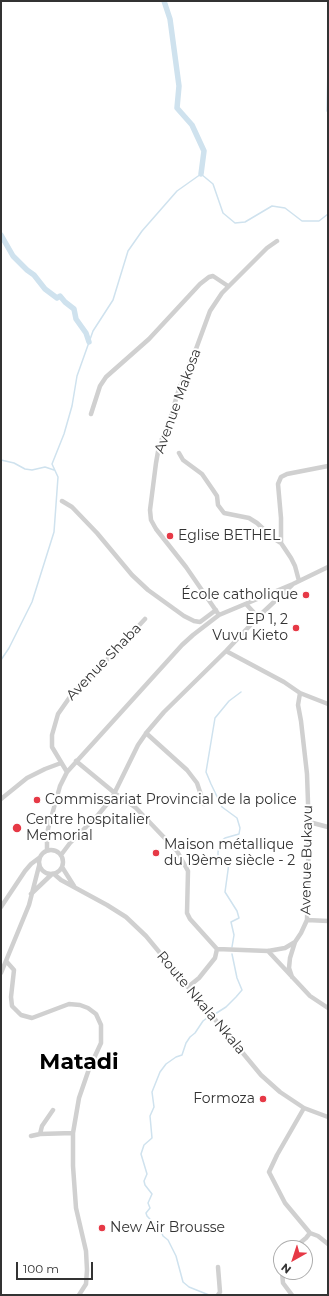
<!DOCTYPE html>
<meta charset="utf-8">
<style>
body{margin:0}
#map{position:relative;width:329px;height:1296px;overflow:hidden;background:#fff;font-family:Montserrat,sans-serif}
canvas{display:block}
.frame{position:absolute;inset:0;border:2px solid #333;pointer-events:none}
.north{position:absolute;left:273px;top:1240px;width:40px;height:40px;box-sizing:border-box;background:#fff;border:1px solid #adadad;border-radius:50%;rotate:219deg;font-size:11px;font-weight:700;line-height:16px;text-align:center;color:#333}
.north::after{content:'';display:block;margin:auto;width:14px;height:18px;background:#e63946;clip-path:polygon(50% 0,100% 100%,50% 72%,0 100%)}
.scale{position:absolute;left:16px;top:1262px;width:77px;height:18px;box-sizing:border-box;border:2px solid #333;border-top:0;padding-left:5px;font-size:12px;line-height:14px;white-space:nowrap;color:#333;-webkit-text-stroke:3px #fff;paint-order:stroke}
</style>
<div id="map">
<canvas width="329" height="1296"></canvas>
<div class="frame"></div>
<div class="north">N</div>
<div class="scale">100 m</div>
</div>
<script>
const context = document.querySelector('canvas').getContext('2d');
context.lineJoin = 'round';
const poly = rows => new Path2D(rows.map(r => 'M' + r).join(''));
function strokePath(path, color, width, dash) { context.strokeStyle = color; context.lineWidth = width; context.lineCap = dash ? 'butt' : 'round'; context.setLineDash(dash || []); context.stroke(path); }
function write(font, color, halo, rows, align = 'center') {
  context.font = font + ' Montserrat,sans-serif'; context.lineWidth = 4; context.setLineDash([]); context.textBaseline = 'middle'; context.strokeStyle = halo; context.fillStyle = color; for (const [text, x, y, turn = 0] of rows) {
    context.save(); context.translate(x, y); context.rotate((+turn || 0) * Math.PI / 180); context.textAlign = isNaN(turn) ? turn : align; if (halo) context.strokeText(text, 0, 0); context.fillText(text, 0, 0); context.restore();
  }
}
strokePath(poly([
 [328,66,327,111,328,112],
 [1,460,14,463,25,469,32,470,45,467,54,470],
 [1,660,9,648,32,602,54,532,58,477,52,464,64,434,72,406,77,376,93,331,113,300,128,251,142,231,177,191,201,174,213,184,223,213,235,223,245,222,272,206,285,208,302,221,319,221,328,214],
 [232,947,234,935,231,922,239,918,237,911,225,892,229,863,218,861,218,852,221,841,225,838,239,834,240,828,237,818,222,807,211,784,206,772,215,718,229,701,241,692],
 [215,1014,226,1007,236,997,242,990,237,978,232,954],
 [207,1018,203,1021,195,1033,190,1037,186,1043,182,1055,176,1057,166,1064,160,1072,152,1092,154,1107,150,1116,152,1138,144,1145,141,1154,147,1174,144,1181,145,1185,152,1194,148,1203,150,1208,146,1213,147,1216,161,1231,163,1236,168,1240,176,1256,183,1282,189,1287,209,1295]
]), '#cfe2ee', 1.5);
strokePath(poly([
 [164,1,170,19,179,86,177,108,192,125,204,151,201,174],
 [1,235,13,256,27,270,34,275,45,289,57,298,60,296,65,302,74,309,76,319,86,333,89,342]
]), '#cfe2ee', 5.5);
strokePath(poly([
 [91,414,100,386,106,377,149,339,200,284,209,277,213,276,228,286],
 [179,453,183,460,202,474,213,490,217,496,218,505,224,513,249,518,257,523,273,538,281,543,291,558,295,566,299,581],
 [62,501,72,507,97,533,132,575,148,590,184,616,194,621,200,622,216,610],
 [281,543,281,518,278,484,281,477,287,474,328,466],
 [246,604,258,617],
 [219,615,186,567,156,529,151,520,150,510,156,463,159,446,170,419,179,389,196,349,210,311,222,293,267,248,277,241],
 [226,651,284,682,300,693,328,704],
 [146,733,187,770,197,783,204,804],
 [76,761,116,794,136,808,177,851,188,871,187,913,190,919,217,949,268,951,285,948,295,942,301,933,307,920,309,831,307,774,301,721,298,705,300,693],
 [67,772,52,747,52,735,58,714,72,694,104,663,145,619],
 [1,799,27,778,45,769,61,763],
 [309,822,328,827],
 '39 862a12 12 0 1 1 24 0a12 12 0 1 1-24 0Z',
 [47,850,47,838,48,829,60,786,67,772,182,645,193,635,219,615,293,584,328,567],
 [61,855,70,843,98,815,112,798,138,745,147,732,164,712,226,651,258,617,292,585],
 [62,867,74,886],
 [54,874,61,880,107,905,126,917,146,936,261,1075,280,1092,304,1108,328,1117],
 [31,894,52,874],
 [1,907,25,871,31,864,39,858],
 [307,920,328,921],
 [268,951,310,996,328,1008],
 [6,961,14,970,11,997,12,1006,21,1015,32,1018,69,1004,80,1005,88,1008,96,1014,101,1025,101,1043,89,1069,79,1098,73,1133,73,1166,76,1208,86,1251,87,1270,86,1284,79,1295],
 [1,973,29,905,39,866],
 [292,977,289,968,290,958,295,942],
 [188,987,199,978,215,958,217,949],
 [40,1134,42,1126,53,1110],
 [31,1136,40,1134,73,1133],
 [310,1233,318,1236,328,1244],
 [294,1248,306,1238,310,1233,285,1203,269,1172,277,1155,304,1108],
 [282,1272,283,1283,292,1295],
 [218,1295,220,1292,218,1267]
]), '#d0d0d0', 4.5);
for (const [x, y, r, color] of [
 [170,536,4,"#e63946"],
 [306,595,4,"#e63946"],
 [296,628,4,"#e63946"],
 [37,800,4,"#e63946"],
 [17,828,5,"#e63946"],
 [156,853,4,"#e63946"],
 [263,1099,4,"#e63946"],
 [102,1228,4,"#e63946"]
]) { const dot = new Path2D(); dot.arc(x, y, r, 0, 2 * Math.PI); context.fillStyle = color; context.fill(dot); strokePath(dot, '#fff', 1.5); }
write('14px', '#333', '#fff', [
 ["Avenue Makosa",178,401,-70],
 ["Avenue Shaba",104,662,-46],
 ["Avenue Bukavu",307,860,-89],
 ["Route Nkala Nkala",201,1003,50]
]);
write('14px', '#333', '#fff', [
 ["Eglise BETHEL",178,536],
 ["École catholique",298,595,"right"],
 ["EP 1, 2",288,620,"right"],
 ["Vuvu Kieto",288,636,"right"],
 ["Commissariat Provincial de la police",45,800],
 ["Centre hospitalier",26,820],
 ["Memorial",26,836],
 ["Maison métallique",164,845],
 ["du 19ème siècle - 2",164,861],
 ["Formoza",255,1099,"right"],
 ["New Air Brousse",110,1228]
], 'left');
write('bold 22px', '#000', '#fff', [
 ["Matadi",79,1063]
]);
</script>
